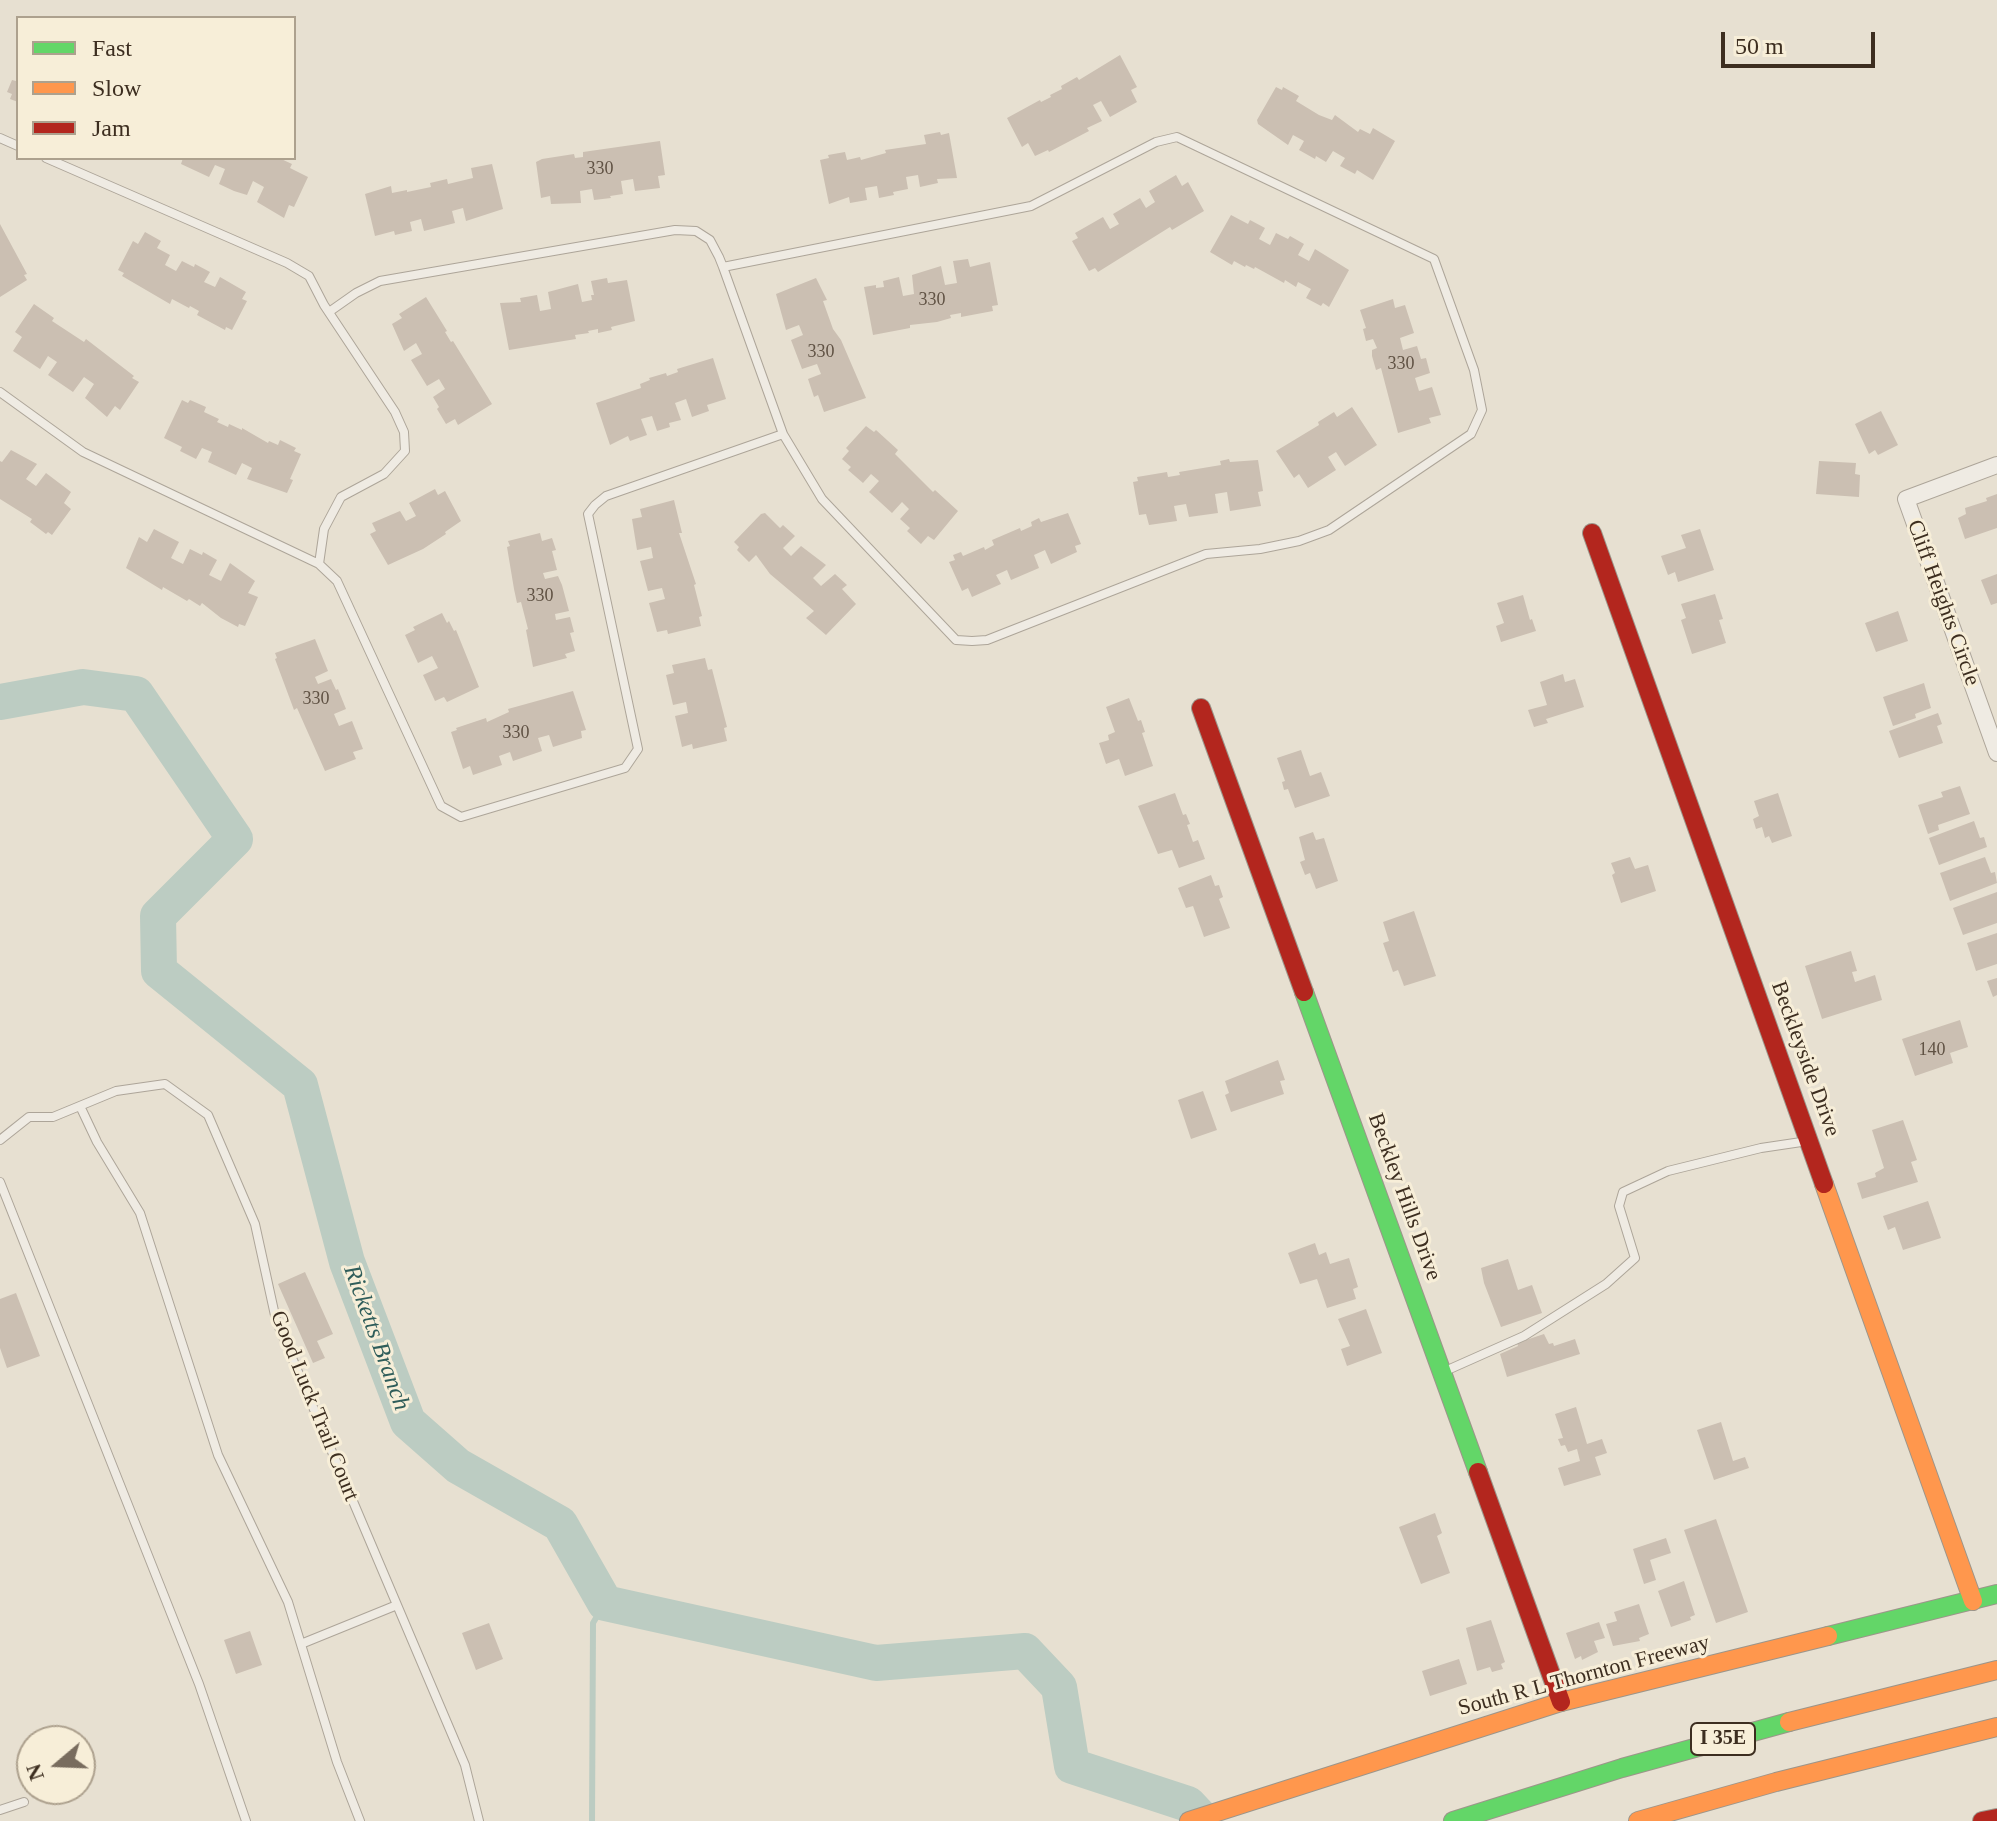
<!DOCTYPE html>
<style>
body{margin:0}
#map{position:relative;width:1997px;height:1821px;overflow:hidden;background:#e7e0d1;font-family:Georgia,serif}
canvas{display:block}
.legend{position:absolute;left:16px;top:16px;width:280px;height:144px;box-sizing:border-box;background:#f7eed8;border:2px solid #ada18e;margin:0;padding:10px 14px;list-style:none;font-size:24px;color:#3d2e20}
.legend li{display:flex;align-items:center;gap:16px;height:40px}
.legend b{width:40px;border:2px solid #ada18e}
.north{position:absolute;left:16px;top:1725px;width:80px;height:80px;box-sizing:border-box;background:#f7eed8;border:2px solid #ada18e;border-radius:50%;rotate:251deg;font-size:22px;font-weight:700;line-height:32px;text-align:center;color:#3d2e20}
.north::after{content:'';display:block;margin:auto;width:28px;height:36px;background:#786c5e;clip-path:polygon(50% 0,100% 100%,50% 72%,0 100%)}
.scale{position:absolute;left:1721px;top:32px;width:154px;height:36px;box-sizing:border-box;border:4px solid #3d2e20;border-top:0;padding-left:10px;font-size:24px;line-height:28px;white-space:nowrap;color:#3d2e20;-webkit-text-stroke:6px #f7eed8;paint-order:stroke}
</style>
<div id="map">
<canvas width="1997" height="1821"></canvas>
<ul class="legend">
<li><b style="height:10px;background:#63d668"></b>Fast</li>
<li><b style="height:10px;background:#ff974d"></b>Slow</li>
<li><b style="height:10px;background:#b3261e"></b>Jam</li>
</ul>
<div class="north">N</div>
<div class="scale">50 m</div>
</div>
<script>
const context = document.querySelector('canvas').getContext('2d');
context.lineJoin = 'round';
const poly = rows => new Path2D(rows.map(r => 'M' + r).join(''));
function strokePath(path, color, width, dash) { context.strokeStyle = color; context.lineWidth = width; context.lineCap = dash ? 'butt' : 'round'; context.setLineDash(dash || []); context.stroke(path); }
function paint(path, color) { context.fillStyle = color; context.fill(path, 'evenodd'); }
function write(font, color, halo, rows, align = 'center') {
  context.font = font + ' Georgia,serif'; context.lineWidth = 6; context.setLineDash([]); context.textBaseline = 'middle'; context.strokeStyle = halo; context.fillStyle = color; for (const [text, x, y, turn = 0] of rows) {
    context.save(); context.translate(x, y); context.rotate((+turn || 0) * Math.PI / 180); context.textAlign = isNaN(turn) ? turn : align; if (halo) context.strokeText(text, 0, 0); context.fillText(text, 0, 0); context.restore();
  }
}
strokePath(poly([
 [592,1821,593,1623,605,1603]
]), '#bcccc2', 6);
strokePath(poly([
 [0,702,83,687,136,694,235,839,158,916,159,971,300,1085,347,1262,408,1422,458,1466,560,1524,605,1603,876,1663,1025,1651,1059,1687,1072,1766,1188,1804,1204,1821]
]), '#bcccc2', 36);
paint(poly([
 [1120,55,1137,87,1131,90,1137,102,1110,117,1101,101,1093,105,1102,121,1087,128,1089,131,1049,152,1048,150,1035,156,1028,143,1022,147,1007,118,1040,100,1041,102,1051,97,1050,95,1062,89,1061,86,1077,77,1079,80],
 [18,75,18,102,10,99,12,94,7,92,12,80,16,81],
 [1276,87,1282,90,1283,87,1299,96,1296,101,1319,115,1332,120,1335,115,1358,132,1360,129,1370,134,1373,128,1395,141,1373,180,1357,170,1355,174,1340,166,1345,158,1333,151,1326,162,1316,156,1315,159,1299,150,1304,141,1293,135,1288,145,1258,124,1257,120],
 [940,132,941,135,949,133,957,178,937,179,938,183,920,187,918,175,906,177,908,189,893,192,894,195,879,198,877,186,865,188,867,200,850,203,849,197,829,204,820,160,829,158,828,155,845,152,847,160,860,157,861,160,886,153,885,150,926,144,924,135],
 [660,141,665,175,658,176,660,188,635,191,633,179,621,181,623,194,610,196,611,198,594,200,592,189,580,191,581,203,551,204,550,196,541,198,536,162,542,159,574,154,575,158,583,157,583,152],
 [183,158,279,158,292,164,290,168,308,177,294,207,289,205,284,218,257,202,264,187,253,181,247,195,234,191,219,184,225,169,215,165,209,177,181,164],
 [492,164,503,209,466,221,463,208,452,211,455,223,424,231,421,219,410,222,412,231,395,235,394,231,375,236,365,194,391,186,392,193,407,190,407,192,431,187,430,183,447,179,448,184,473,178,471,168],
 [1176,175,1182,186,1188,182,1204,211,1172,230,1170,227,1098,272,1095,268,1089,271,1072,241,1078,238,1075,233,1103,217,1110,229,1119,224,1113,214,1140,198,1146,208,1155,202,1149,191],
 [1231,215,1248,224,1250,220,1265,228,1259,239,1270,245,1276,233,1288,239,1290,236,1304,244,1298,255,1309,261,1315,249,1349,270,1329,307,1323,303,1321,306,1306,298,1311,289,1298,282,1296,287,1285,280,1284,283,1255,267,1254,269,1246,265,1245,267,1234,261,1232,265,1210,252],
 [0,224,27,274,24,275,27,280,0,297],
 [145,232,161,241,157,248,170,255,165,265,176,271,182,261,194,267,195,264,210,272,204,282,215,287,220,277,246,292,242,299,247,301,232,330,226,327,225,330,197,315,199,311,190,306,189,308,172,299,170,304,122,276,124,273,118,270,133,241,138,244],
 [968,259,970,267,990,262,998,305,992,306,993,311,961,317,961,313,950,315,951,318,937,322,910,325,910,328,873,335,864,287,876,285,876,288,884,287,883,281,899,277,903,296,914,294,912,275,941,266,945,285,957,283,953,261],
 [607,278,608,283,627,280,635,321,611,327,612,330,598,333,598,329,588,331,589,333,575,335,576,339,509,350,500,303,521,302,520,298,537,295,540,311,551,309,548,292,578,284,582,302,592,300,591,295,594,295,591,281],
 [816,278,827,300,823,301,833,329,841,340,866,398,824,412,818,395,814,397,808,379,821,374,817,364,802,369,791,340,803,335,799,325,786,330,776,294],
 [426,297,447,331,445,332,451,342,453,341,492,404,458,425,455,419,446,424,437,409,439,407,433,397,445,389,439,379,427,386,411,360,422,354,416,343,404,351,392,324,402,318,399,314],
 [1393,299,1395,308,1405,305,1414,333,1400,338,1403,350,1417,346,1421,359,1426,358,1430,373,1415,378,1419,391,1432,387,1441,415,1429,418,1431,423,1398,433,1381,368,1376,370,1372,356,1372,350,1377,348,1373,339,1366,341,1363,329,1366,328,1360,310],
 [34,304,54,318,52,321,84,342,86,339,134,376,132,378,139,382,120,410,115,406,107,417,85,398,94,384,84,377,73,392,48,375,57,362,48,356,40,369,13,351,22,337,15,332],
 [713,358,726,399,707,405,709,411,692,417,686,399,675,403,681,420,669,423,670,427,657,431,652,416,641,419,647,435,630,441,628,436,610,445,596,403,641,388,640,384,650,380,649,378,666,373,667,376,678,372,677,369],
 [182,400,188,403,190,400,206,407,204,412,219,419,217,422,228,427,229,424,242,430,242,428,268,443,269,441,278,445,280,440,296,448,294,451,301,454,290,479,293,480,287,493,247,479,252,468,242,463,236,475,208,462,212,452,202,448,196,459,180,451,182,447,164,438],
 [1352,407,1377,445,1345,466,1336,452,1328,457,1336,470,1308,488,1299,474,1294,478,1276,451,1319,425,1318,422,1334,412,1337,417],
 [1881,411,1898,445,1878,455,1875,450,1869,454,1855,424],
 [866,426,874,432,876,430,898,450,895,454,933,492,935,490,958,511,934,540,928,536,921,544,907,531,910,528,900,519,909,509,902,502,892,513,869,492,879,481,871,474,863,483,848,470,851,467,842,459,849,451,846,448],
 [11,450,37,464,26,479,36,486,46,473,71,492,64,503,71,509,52,535,48,532,46,534,30,522,32,519,0,499,0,461,2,462],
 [1229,459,1230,462,1258,460,1263,491,1258,492,1261,506,1230,511,1227,492,1215,494,1218,513,1189,517,1186,504,1174,506,1177,521,1149,525,1146,514,1139,515,1133,482,1138,481,1137,477,1167,472,1168,477,1180,475,1179,472,1221,465,1220,461],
 [1819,461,1856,463,1855,474,1860,475,1859,497,1816,494],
 [435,489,438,495,445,491,461,521,445,532,446,534,423,549,388,565,370,534,376,531,372,523,400,511,406,521,416,516,409,503],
 [1997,494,1997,528,1965,539,1958,518,1966,514,1965,508,1987,501,1986,498],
 [674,500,682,533,679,533,696,584,694,585,702,616,699,617,701,626,668,634,667,630,657,632,649,603,665,599,662,588,648,591,640,561,653,558,651,547,637,550,632,519,642,517,640,509],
 [765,513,780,528,783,525,795,536,783,548,791,556,801,546,826,565,813,578,821,586,835,574,847,585,842,589,856,604,826,635,806,618,814,611,770,574,756,555,749,562,737,550,739,547,734,542,761,514],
 [1068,513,1081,544,1075,546,1077,552,1051,564,1045,550,1034,555,1039,568,1011,580,1007,570,996,575,1001,584,972,597,968,588,962,591,949,562,955,560,953,555,961,552,963,556,984,547,985,550,994,545,992,540,1020,528,1021,531,1032,526,1031,522,1039,518,1041,522],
 [154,529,179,542,171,558,183,564,190,549,202,555,203,552,217,560,209,575,221,581,230,563,255,581,248,593,258,597,245,626,239,624,238,627,221,618,202,603,200,606,189,599,187,601,163,587,162,590,126,568,139,537,147,542],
 [1700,529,1714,570,1678,582,1675,572,1668,575,1661,556,1686,548,1681,535],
 [540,533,542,541,552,538,556,550,552,551,557,570,543,573,545,579,558,576,562,585,569,611,555,614,556,620,570,617,574,632,570,633,575,651,565,654,567,658,533,667,526,630,528,629,521,602,517,603,514,589,507,547,510,546,508,541],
 [1997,574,1997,603,1991,605,1981,580],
 [1715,594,1723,619,1719,620,1726,643,1692,654,1681,620,1686,618,1681,604],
 [1523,595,1530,620,1532,619,1536,631,1501,642,1496,626,1504,623,1497,603],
 [1898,611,1908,641,1876,652,1865,623],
 [442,613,447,623,449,621,454,631,456,630,479,687,447,702,444,697,435,701,423,675,438,668,432,656,418,663,405,635,415,630,413,627],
 [315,639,328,671,315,677,318,684,331,679,336,690,338,689,346,709,334,714,339,726,352,721,363,749,353,752,356,759,325,771,297,708,294,710,275,659,277,658,275,653],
 [705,658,708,670,712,669,727,727,724,728,727,741,693,749,692,744,682,747,675,716,688,713,686,702,673,705,666,675,674,673,672,665],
 [1563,674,1565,682,1575,679,1584,707,1546,719,1548,723,1534,727,1528,710,1547,705,1540,682],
 [1924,683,1931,708,1915,714,1916,718,1893,726,1883,697],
 [573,691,586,730,581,731,582,738,553,747,549,735,538,738,542,751,513,761,510,752,499,756,502,765,473,775,470,766,463,769,451,732,457,730,456,728,486,718,487,722,509,712,508,709],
 [1129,698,1138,721,1141,720,1145,732,1142,733,1153,766,1125,776,1119,759,1106,764,1099,743,1109,740,1108,735,1115,732,1106,707],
 [1938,713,1942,724,1937,726,1943,743,1899,758,1889,731],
 [1301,750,1310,776,1321,772,1330,796,1295,808,1288,789,1284,790,1282,782,1285,781,1277,758],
 [1960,786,1970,814,1938,825,1939,830,1928,834,1918,805,1943,797,1941,792],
 [1175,793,1183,815,1186,814,1190,824,1187,825,1193,842,1198,840,1205,859,1179,868,1172,850,1158,854,1138,806],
 [1778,793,1792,836,1772,843,1769,836,1765,838,1762,827,1756,829,1753,819,1759,816,1754,801],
 [1974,821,1980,838,1984,837,1987,847,1939,865,1929,838],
 [1313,832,1316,840,1324,838,1338,881,1316,889,1310,873,1305,875,1300,862,1305,860,1299,837],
 [1630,857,1635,869,1648,865,1656,891,1621,903,1612,875,1615,873,1611,863],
 [1985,857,1991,873,1995,872,1997,883,1950,901,1940,873],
 [1211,875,1215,886,1219,885,1223,897,1219,899,1230,928,1204,937,1193,906,1186,908,1178,888],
 [1997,892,1997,923,1963,935,1953,908],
 [1414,911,1436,976,1404,986,1398,970,1393,972,1383,943,1389,941,1383,922],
 [1997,933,1997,964,1976,971,1967,943],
 [1851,951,1857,971,1852,972,1855,982,1875,975,1882,1000,1822,1019,1805,966],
 [1997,978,1997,995,1993,997,1987,981],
 [1960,1020,1968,1047,1950,1053,1953,1063,1915,1076,1902,1039],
 [1278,1060,1285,1080,1280,1081,1284,1094,1231,1112,1225,1095,1229,1093,1225,1081],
 [1203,1091,1217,1130,1191,1139,1178,1100],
 [1903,1120,1917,1160,1911,1162,1918,1182,1862,1199,1857,1183,1876,1177,1875,1173,1884,1168,1872,1130],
 [1928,1201,1941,1238,1903,1250,1895,1227,1888,1230,1883,1216],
 [1315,1243,1319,1255,1326,1252,1330,1264,1349,1258,1358,1287,1353,1289,1356,1299,1327,1308,1317,1279,1300,1284,1288,1253],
 [1508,1259,1518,1290,1532,1285,1542,1313,1501,1327,1484,1283,1481,1268],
 [305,1272,333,1334,317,1341,325,1358,313,1363,278,1284],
 [16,1293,40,1356,7,1368,0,1348,0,1299],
 [1366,1309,1382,1353,1347,1366,1341,1349,1350,1346,1338,1319],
 [1544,1334,1549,1344,1553,1343,1554,1346,1575,1339,1580,1354,1507,1377,1500,1354,1518,1346,1517,1343],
 [1576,1407,1587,1444,1602,1439,1607,1453,1595,1457,1601,1475,1564,1486,1558,1468,1580,1461,1577,1449,1568,1452,1565,1445,1561,1446,1558,1439,1563,1438,1555,1414],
 [1721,1422,1733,1461,1745,1457,1749,1468,1714,1480,1697,1430],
 [1435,1513,1442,1533,1437,1536,1450,1573,1421,1584,1399,1527],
 [1716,1519,1748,1612,1716,1623,1684,1530],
 [1666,1538,1671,1553,1650,1560,1656,1580,1644,1584,1633,1549],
 [1684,1581,1695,1615,1690,1617,1691,1620,1671,1627,1658,1591],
 [1639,1604,1649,1634,1639,1638,1640,1641,1613,1646,1606,1624,1617,1621,1614,1612],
 [1491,1620,1505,1662,1501,1664,1503,1669,1492,1672,1490,1667,1477,1671,1466,1628],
 [1599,1622,1605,1638,1594,1641,1598,1652,1582,1660,1581,1656,1575,1659,1566,1633],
 [489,1623,503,1659,476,1670,462,1633],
 [250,1631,262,1665,236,1674,224,1640],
 [1459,1659,1467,1684,1430,1696,1422,1671]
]), '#cbbfb2');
const lane = poly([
 [0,138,18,146],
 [46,158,287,263,309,276,324,305,395,412,404,432,405,451,384,474,341,497,324,529,319,564],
 [329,312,356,293,380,281,675,230,696,231,710,240,719,257,723,267,783,434,822,499,956,640,972,641,987,640,1206,554,1260,549,1299,541,1329,530,1471,434,1482,410,1474,370,1434,259,1177,137,1156,142,1031,206,723,267],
 [0,392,83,452,319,564,337,581,441,806,461,817,625,768,638,749,588,514,595,505,606,496,783,434],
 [80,1106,97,1142,140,1213,218,1455,288,1602,337,1762,360,1821],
 [0,1140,29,1117,53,1117,116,1091,165,1084,208,1115,255,1224,276,1320,465,1765,479,1821],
 [0,1182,199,1684,246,1821],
 [1443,1372,1524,1336,1606,1284,1635,1258,1619,1206,1623,1192,1668,1171,1761,1148,1808,1141],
 [301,1644,397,1605],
 [0,1810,24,1802]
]);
const street = poly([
 [1997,465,1906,499,1997,753]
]);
const fast = poly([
 [1304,992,1478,1472],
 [1828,1636,1997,1594],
 [1453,1821,1622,1768,1789,1722]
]);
const slow = poly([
 [1824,1184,1973,1601],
 [1789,1722,1997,1670],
 [1189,1821,1561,1702,1828,1636],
 [1638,1821,1776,1782,1997,1727]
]);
const jam = poly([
 [1592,533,1824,1184],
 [1201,708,1304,992],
 [1478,1472,1561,1702],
 [1982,1821,1997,1818]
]);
strokePath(lane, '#ada599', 10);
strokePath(street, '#ada599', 18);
strokePath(fast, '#9c958a', 20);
strokePath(slow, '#9c958a', 20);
strokePath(jam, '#9c958a', 20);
strokePath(lane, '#efebe3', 8);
strokePath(street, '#efebe3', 16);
strokePath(fast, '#63d668', 18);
strokePath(slow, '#ff974d', 18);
strokePath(jam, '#b3261e', 18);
write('18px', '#605244', null, [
 ["330",600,169],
 ["330",932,300],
 ["330",821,352],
 ["330",1401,364],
 ["330",540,596],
 ["330",316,699],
 ["330",516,733],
 ["140",1932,1050]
]);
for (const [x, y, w] of [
 [1723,1739,64]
]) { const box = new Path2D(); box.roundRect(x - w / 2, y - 16, w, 32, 6); context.fillStyle = '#f7eed8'; context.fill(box); strokePath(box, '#3d2e20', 2); }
write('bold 20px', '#3d2e20', null, [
 ["I 35E",1723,1739]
]);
write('22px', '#3d2e20', '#f7eed8', [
 ["Cliff Heights Circle",1943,603,70],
 ["Beckleyside Drive",1805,1059,70],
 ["Beckley Hills Drive",1404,1197,70],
 ["Good Luck Trail Court",314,1406,68],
 ["South R L Thornton Freeway",1584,1676,-15]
]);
write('italic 24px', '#2f5d5a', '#f7eed8', [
 ["Ricketts Branch",376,1338,70]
]);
</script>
